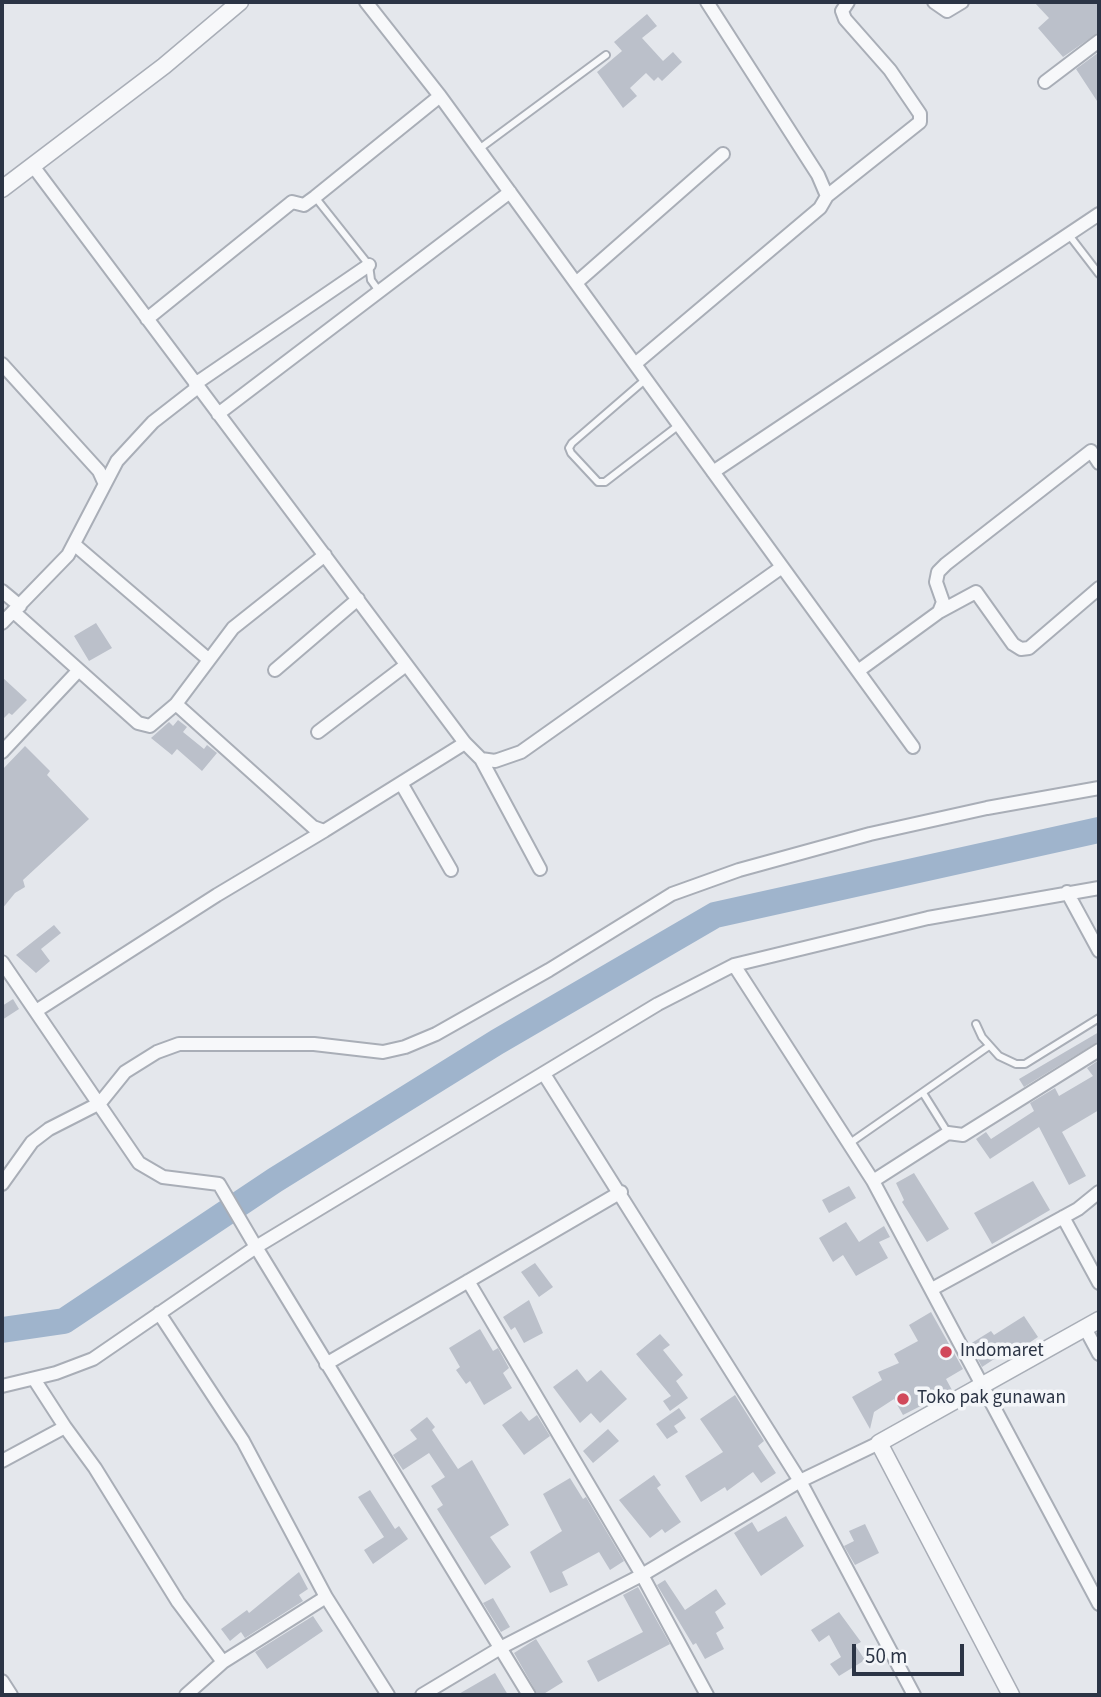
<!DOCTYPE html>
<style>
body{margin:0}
#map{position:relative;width:1101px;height:1697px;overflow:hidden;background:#e4e7ec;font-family:"Source Sans 3",sans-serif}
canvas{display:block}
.frame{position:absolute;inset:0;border:4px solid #2b3445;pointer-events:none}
.scale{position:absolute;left:852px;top:1644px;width:112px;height:32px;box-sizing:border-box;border:4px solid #2b3445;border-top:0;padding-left:9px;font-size:21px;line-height:24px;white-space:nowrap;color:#2b3445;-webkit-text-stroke:5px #f4f6f9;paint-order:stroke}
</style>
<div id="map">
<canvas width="1101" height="1697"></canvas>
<div class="frame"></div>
<div class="scale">50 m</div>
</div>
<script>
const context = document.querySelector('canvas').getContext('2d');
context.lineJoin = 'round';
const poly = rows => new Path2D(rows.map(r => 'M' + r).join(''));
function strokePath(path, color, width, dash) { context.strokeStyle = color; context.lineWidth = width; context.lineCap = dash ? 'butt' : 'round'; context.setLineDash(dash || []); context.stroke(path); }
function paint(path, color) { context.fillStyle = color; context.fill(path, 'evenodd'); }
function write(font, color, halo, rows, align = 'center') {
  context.font = font + ' "Source Sans 3",sans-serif'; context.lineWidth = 7; context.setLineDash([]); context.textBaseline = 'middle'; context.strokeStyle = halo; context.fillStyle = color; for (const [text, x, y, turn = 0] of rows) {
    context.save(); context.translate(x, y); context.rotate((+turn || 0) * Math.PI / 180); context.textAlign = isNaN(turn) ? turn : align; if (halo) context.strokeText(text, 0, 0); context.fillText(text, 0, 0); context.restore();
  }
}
strokePath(poly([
 [2,1330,64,1321,275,1180,497,1042,715,915,1099,830]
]), '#9fb4cc', 26);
paint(poly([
 [1034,2,1099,2,1099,32,1063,57,1038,28,1049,18],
 [647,14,657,26,642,38,663,61,673,52,682,62,662,81,658,77,654,81,646,73,630,88,637,96,623,108,597,72,622,51,614,42],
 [1099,52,1099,104,1076,69],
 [96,623,112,648,89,661,74,636],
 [2,677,27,700,12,715,9,713,2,720],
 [178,720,187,727,183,732,204,749,207,745,217,753,202,771,177,749,172,755,151,738,169,722,173,726],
 [25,746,50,771,47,775,89,819,23,880,25,887,15,893,2,909,2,770],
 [54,925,61,933,41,949,50,961,36,973,16,955],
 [13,999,19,1009,2,1020,2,1006],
 [1099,1032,1099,1041,1024,1087,1019,1079],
 [1099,1060,1099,1110,1062,1132,1086,1176,1069,1185,1039,1127,990,1159,976,1139,986,1132,991,1139,1034,1111,1030,1103,1055,1088,1059,1096,1093,1076,1087,1068],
 [914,1173,949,1229,927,1242,902,1202,904,1200,896,1183],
 [1033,1181,1050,1210,992,1244,974,1213],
 [849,1186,856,1198,829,1213,822,1200],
 [846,1222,859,1242,884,1226,890,1237,879,1242,888,1258,856,1276,843,1255,833,1262,819,1238],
 [535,1263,553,1287,539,1297,521,1272],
 [529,1300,543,1333,524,1343,515,1327,511,1330,503,1317],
 [931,1312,963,1369,946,1379,952,1390,903,1415,894,1399,874,1412,870,1429,852,1397,882,1380,878,1372,899,1363,894,1354,918,1341,909,1325],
 [1024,1316,1038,1337,1011,1355,1008,1350,982,1367,970,1344,991,1331,994,1335],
 [480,1329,493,1351,498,1348,509,1368,503,1373,512,1388,484,1405,470,1381,466,1384,456,1370,460,1367,449,1348],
 [660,1334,670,1345,663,1350,683,1375,676,1381,688,1398,670,1411,663,1401,671,1396,636,1354],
 [577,1369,587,1382,601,1370,627,1399,600,1423,591,1413,580,1423,553,1387],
 [735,1395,764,1441,758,1446,776,1473,761,1483,753,1472,727,1491,725,1487,701,1502,685,1476,723,1452,700,1419],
 [679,1408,686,1418,674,1426,678,1432,667,1439,656,1424],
 [521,1411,529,1421,537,1415,550,1436,524,1455,502,1425],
 [427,1417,435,1427,432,1430,458,1469,472,1460,509,1525,490,1537,511,1567,485,1585,437,1509,443,1505,431,1486,445,1477,429,1453,403,1470,393,1455,417,1439,410,1430],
 [608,1429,619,1441,593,1463,583,1451],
 [654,1475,661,1485,657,1488,681,1522,665,1533,662,1529,650,1538,619,1500],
 [570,1478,583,1499,586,1497,624,1561,610,1570,599,1552,562,1572,568,1585,550,1593,530,1552,562,1531,543,1494],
 [370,1490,395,1529,399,1526,408,1539,373,1564,364,1550,384,1537,358,1497],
 [786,1516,804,1546,761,1576,734,1533,752,1522,758,1532],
 [865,1524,879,1553,855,1565,844,1546,854,1541,849,1531],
 [299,1572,308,1589,299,1595,303,1601,245,1638,241,1632,230,1641,221,1629,247,1610,249,1613],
 [665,1580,685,1610,716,1589,726,1604,715,1612,724,1628,716,1633,724,1649,705,1659,696,1643,693,1645,657,1585],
 [638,1587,670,1644,598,1682,587,1661,643,1632,623,1595],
 [493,1598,510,1627,501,1632,483,1603],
 [839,1612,861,1642,855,1645,865,1660,839,1676,830,1664,841,1657,829,1635,819,1642,811,1630],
 [313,1616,323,1631,267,1669,255,1652],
 [536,1639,563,1682,542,1695,538,1695,514,1653],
 [495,1673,508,1695,457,1695]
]), '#bbc0ca');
const service = poly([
 [479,149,606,55],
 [315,197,369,265,371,280,379,291],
 [1069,235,1099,274],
 [646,379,572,443,569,448,571,453,598,482,605,482,679,425],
 [976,1024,982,1037,999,1056,1016,1064,1025,1064,1099,1018],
 [923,1093,948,1133],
 [850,1143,989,1046]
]);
const minor = poly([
 [366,2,440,96,913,747],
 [934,2,947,11,962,2],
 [1045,82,1099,41],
 [33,166,465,743,481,759,495,761,521,752,782,567],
 [827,196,920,122,920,114,890,70,845,19,842,11,848,2],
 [576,283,723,154],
 [147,319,292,202,304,205,315,197,440,96],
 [2,364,99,471,104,482],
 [635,364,820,208,827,196,818,175,707,2],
 [195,384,369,265],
 [218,414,510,192],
 [713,472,1099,214],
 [75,545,208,659],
 [2,591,20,606],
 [939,612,976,592,1013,644,1021,649,1029,648,1099,588],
 [15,613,138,723,150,726,176,704,313,827,324,831,465,743],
 [2,623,68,555,117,461,153,422,198,387],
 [275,670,358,599],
 [858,671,939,612,943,602,936,582,938,572,946,564,1091,451,1099,463],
 [176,704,233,628,325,555],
 [318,732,406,665],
 [2,752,78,671],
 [481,759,540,869],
 [401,783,451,870],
 [1067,892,1099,951],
 [2,962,139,1163,163,1177,219,1184,256,1247,93,1359,56,1373,2,1386],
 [734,965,873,1181,1099,1604],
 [36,1011,217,895,324,831],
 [544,1074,800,1481,914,1695],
 [873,1181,948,1133,963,1135,1099,1050],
 [2,1184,32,1142,49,1129,100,1103,125,1072,157,1052,179,1044,314,1044,383,1052,405,1047,436,1034,549,970,672,894,739,870,870,834,987,808,1099,788],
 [1063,1217,1099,1283],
 [468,1281,642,1575,707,1695],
 [932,1289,1078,1209,1099,1192],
 [159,1313,243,1441,326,1597,223,1662,186,1695],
 [1085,1328,1099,1354],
 [326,1364,621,1192],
 [34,1379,65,1427],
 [2,1461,65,1427,95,1468,178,1602,223,1662],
 [326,1597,388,1695],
 [2,1681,11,1695],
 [422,1695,502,1647,642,1575,800,1481,879,1443],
 [529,1695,256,1247,658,1004,734,965,928,918,1099,888]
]);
const tertiary = poly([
 [2,189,164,66,240,2],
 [1011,1695,879,1443,1099,1320]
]);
strokePath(service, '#a9aeb7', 10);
strokePath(minor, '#a9aeb7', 16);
strokePath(tertiary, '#a9aeb7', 19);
strokePath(service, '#f7f8fa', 6);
strokePath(minor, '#f7f8fa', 12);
strokePath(tertiary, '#f7f8fa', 16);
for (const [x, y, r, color] of [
 [946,1352,7,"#d1495b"],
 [903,1399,7,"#d1495b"]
]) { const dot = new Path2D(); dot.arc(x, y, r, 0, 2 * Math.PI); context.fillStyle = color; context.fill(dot); strokePath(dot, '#f4f6f9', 2.5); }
write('19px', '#2b3445', '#f4f6f9', [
 ["Indomaret",960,1352],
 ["Toko pak gunawan",917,1399]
], 'left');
</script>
